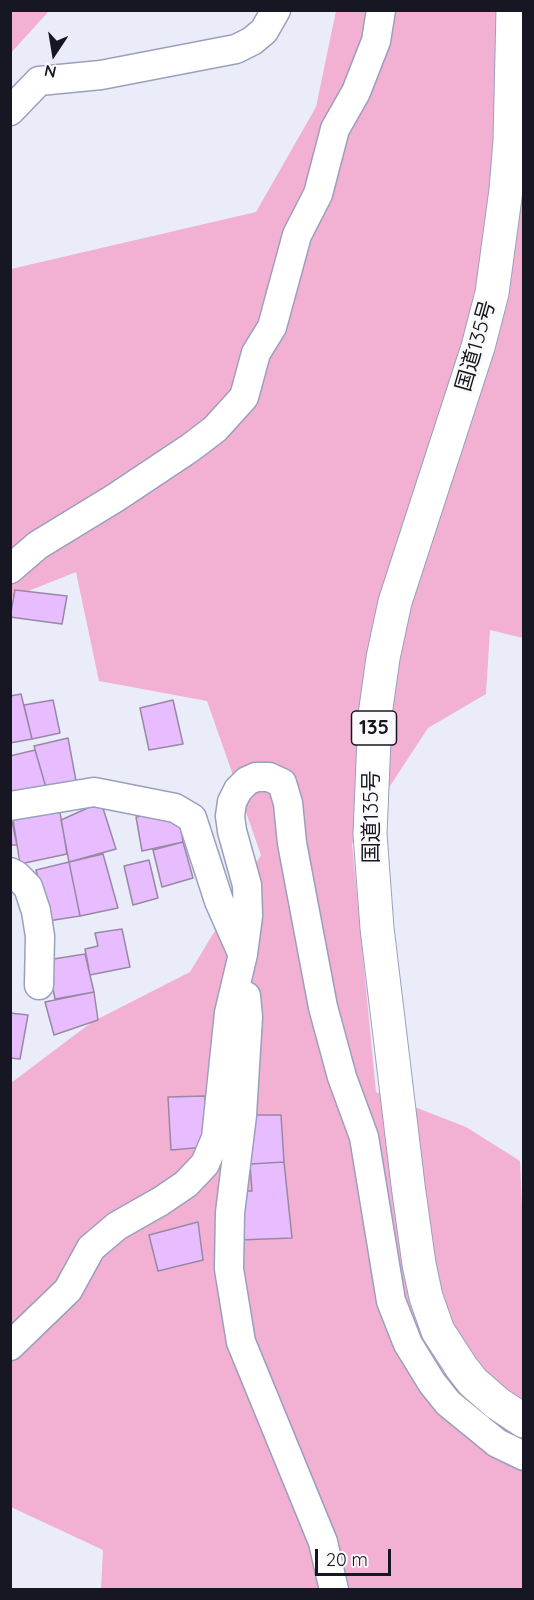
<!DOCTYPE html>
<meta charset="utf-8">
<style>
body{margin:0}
#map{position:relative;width:534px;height:1600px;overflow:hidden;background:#eaecf9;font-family:Quicksand,sans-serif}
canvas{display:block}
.frame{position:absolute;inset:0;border:12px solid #161722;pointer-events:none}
.north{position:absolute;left:24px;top:24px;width:60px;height:60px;-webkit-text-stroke:4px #fafafa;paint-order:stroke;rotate:192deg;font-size:16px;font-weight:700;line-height:24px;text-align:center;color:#161722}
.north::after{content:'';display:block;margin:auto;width:21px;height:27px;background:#161722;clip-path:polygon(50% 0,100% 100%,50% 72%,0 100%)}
.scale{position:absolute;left:315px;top:1549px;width:76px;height:27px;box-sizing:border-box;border:3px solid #161722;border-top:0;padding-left:8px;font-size:18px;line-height:21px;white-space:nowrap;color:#161722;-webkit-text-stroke:4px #fafafa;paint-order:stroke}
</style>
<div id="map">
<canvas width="534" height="1600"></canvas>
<div class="frame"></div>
<div class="north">N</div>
<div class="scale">20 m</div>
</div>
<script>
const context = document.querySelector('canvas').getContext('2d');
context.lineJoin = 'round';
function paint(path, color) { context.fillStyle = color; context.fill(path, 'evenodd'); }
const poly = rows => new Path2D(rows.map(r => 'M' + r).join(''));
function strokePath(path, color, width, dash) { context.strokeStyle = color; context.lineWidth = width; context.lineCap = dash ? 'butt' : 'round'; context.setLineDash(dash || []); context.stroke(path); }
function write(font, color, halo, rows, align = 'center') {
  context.font = font + ' Quicksand,"Noto Sans JP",sans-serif'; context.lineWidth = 6; context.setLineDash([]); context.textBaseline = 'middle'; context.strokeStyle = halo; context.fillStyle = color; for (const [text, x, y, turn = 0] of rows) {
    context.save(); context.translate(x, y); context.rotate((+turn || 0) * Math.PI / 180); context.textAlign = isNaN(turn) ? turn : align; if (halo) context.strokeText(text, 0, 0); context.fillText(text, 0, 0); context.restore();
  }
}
paint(poly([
 [11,10,49,11,11,53,10,11],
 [336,11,523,11,523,638,490,630,486,694,428,728,352,844,376,1092,466,1127,520,1161,524,1250,523,1589,101,1589,103,1550,11,1507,11,1083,92,1022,190,972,261,855,207,701,99,681,76,572,11,598,11,269,256,212,316,107]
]), '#f2b0d2');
const building = poly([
 [15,590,67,596,62,624,10,617,15,590],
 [21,694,32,739,10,743,10,696,21,694],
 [53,700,60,733,32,739,24,705,53,700],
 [173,700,183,744,149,750,140,708,173,700],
 [68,738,77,786,47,791,34,746,68,738],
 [35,750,47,791,10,797,10,756,35,750],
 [101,802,116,849,69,862,61,820,101,802],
 [178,810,183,842,142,851,136,817,178,810],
 [10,812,17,845,10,845,10,812],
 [60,812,67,854,20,864,13,819,60,812],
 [183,842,193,878,162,887,153,850,183,842],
 [103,854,118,908,80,916,69,862,103,854],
 [149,860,158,898,133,905,124,866,149,860],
 [69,862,80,916,48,921,36,870,69,862],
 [122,929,130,967,90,975,85,949,98,946,95,933,122,929],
 [85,954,94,992,55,999,47,960,85,954],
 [94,992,98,1020,54,1035,45,1002,94,992],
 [10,1013,28,1015,20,1059,10,1058,10,1013],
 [205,1096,206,1147,171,1150,168,1097,205,1096],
 [242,1115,281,1115,284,1162,250,1164,242,1115],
 [284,1162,292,1238,239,1240,242,1191,252,1191,250,1164,284,1162],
 [198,1222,203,1260,158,1271,149,1235,198,1222]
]);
paint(building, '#e8bdff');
strokePath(building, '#9988a3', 1.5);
const street = poly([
 [10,111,39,81,101,75,236,49,252,41,264,31,276,10],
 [10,569,38,545,115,498,190,448,215,429,244,397,256,353,272,327,297,235,318,194,335,129,356,92,376,41,381,10],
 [10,806,94,792,175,808,192,818,219,901,242,953],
 [10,872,16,875,28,887,36,911,40,936,39,985],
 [246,996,248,1017,242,1115,230,1213,229,1269,241,1342,323,1542,334,1590],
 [10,1346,68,1290,91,1248,117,1226,161,1201,186,1184,205,1164,216,1138,229,1013,243,954,248,916,247,885,232,831,230,816,232,802,238,790,247,781,256,777,269,777,282,783,288,803,292,843,323,1007,342,1077,364,1137,391,1301,408,1344,432,1383,448,1403,497,1443,524,1456]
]);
const highway = poly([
 [513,10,510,141,506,190,492,293,478,347,395,602,383,658,375,715,370,834,377,928,408,1185,419,1264,426,1297,438,1331,462,1368,473,1382,497,1403,524,1421]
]);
strokePath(street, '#9b9fbe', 31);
strokePath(highway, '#9b9fbe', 35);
strokePath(street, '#fff', 28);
strokePath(highway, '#fff', 33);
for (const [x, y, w] of [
 [374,728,45]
]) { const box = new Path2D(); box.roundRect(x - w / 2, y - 17, w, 34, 4.5); context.fillStyle = '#fafafa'; context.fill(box); strokePath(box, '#161722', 1.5); }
write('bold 20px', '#161722', null, [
 ["135",374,728]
]);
write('21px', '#161722', '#fafafa', [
 ["国道135号",476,346,-74],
 ["国道135号",372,817,-90]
]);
</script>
